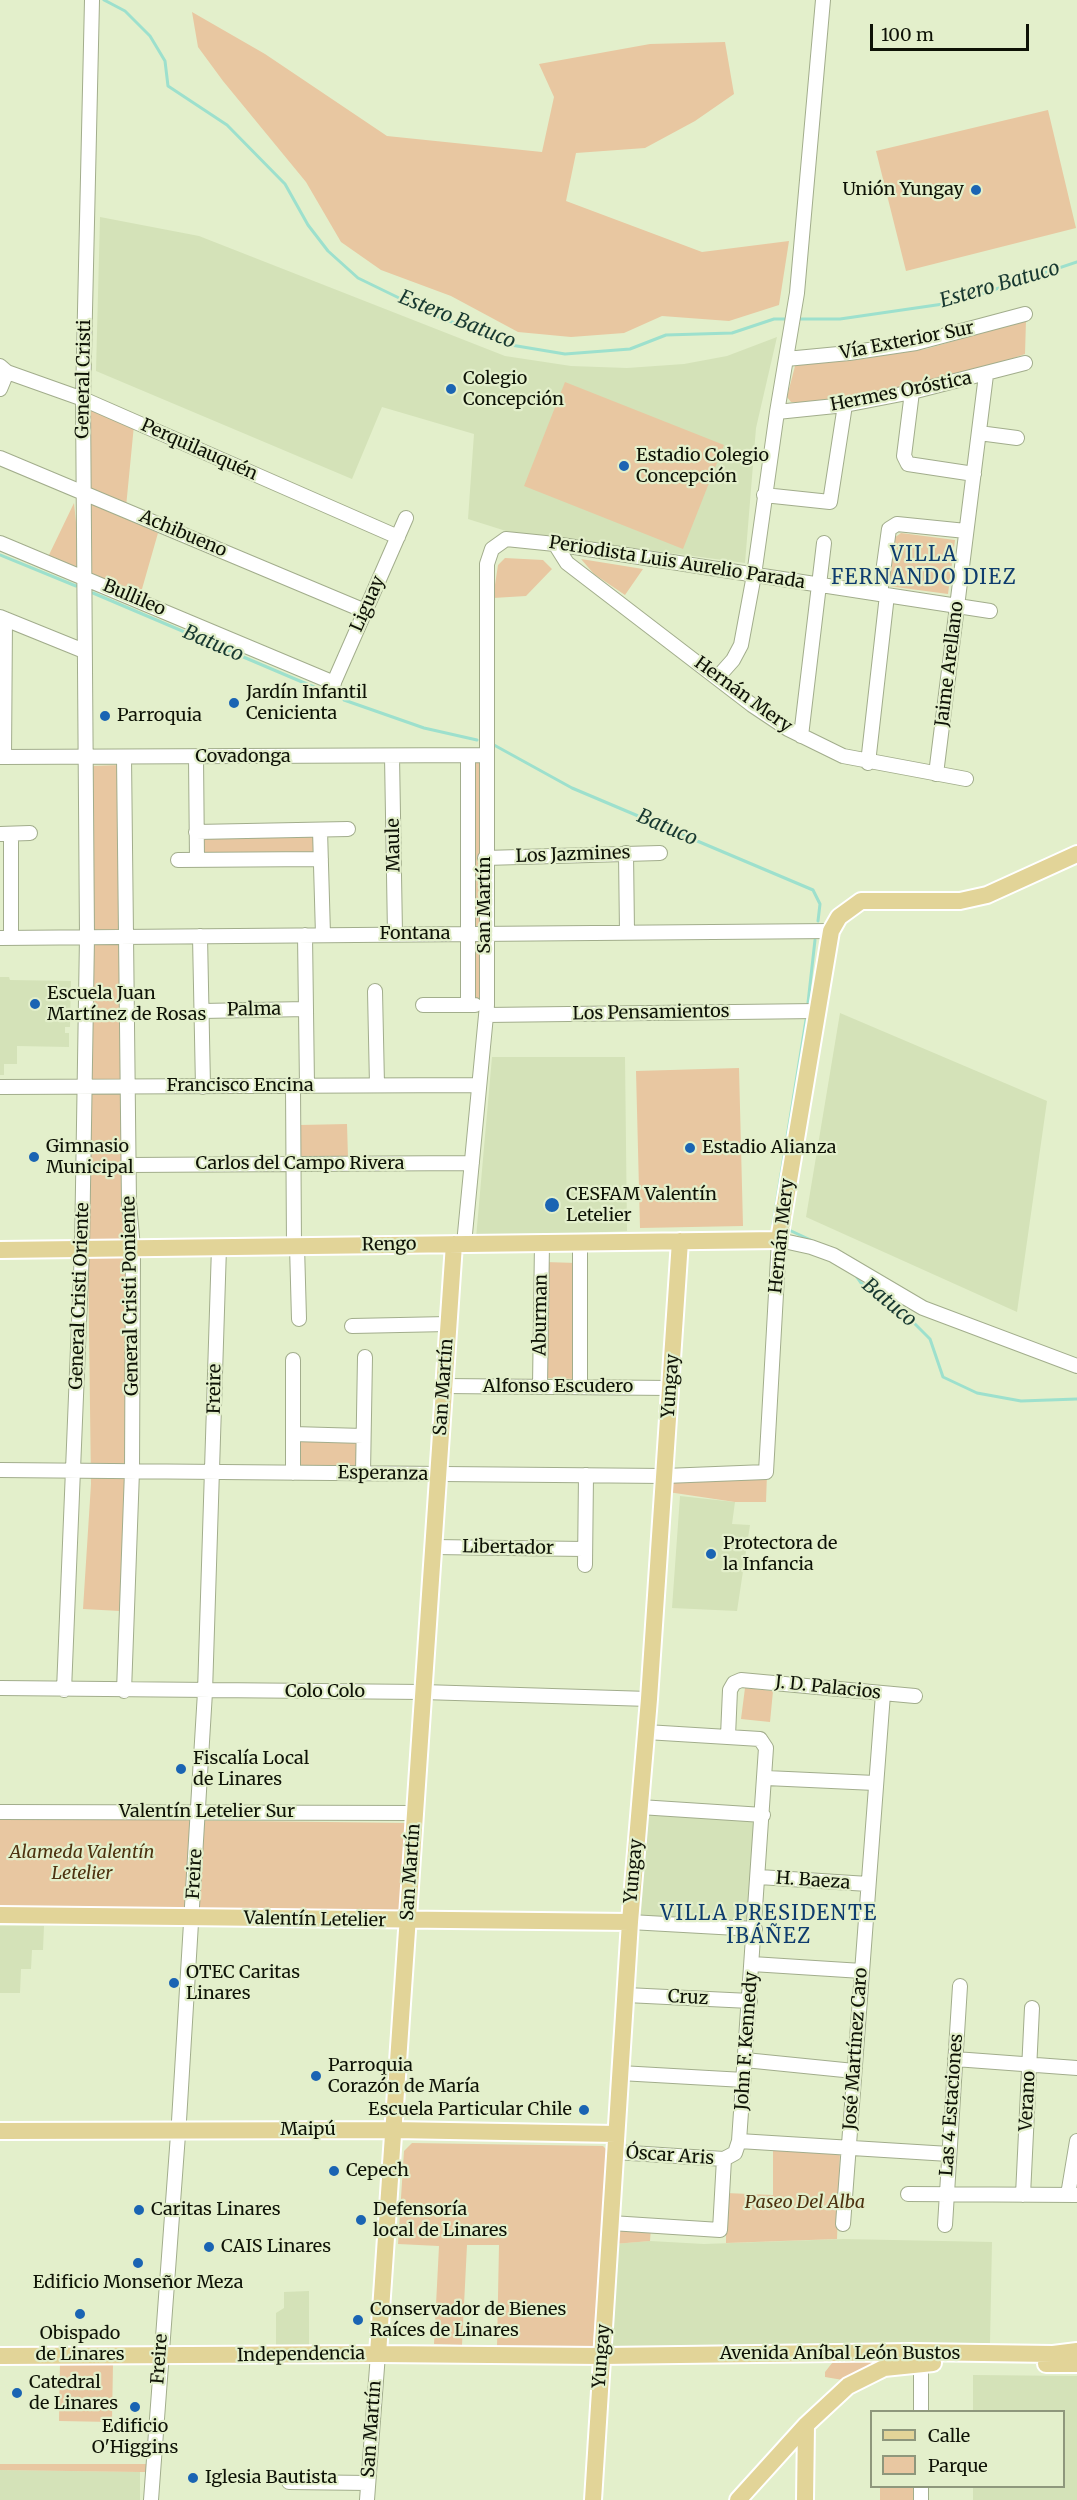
<!DOCTYPE html>
<meta charset="utf-8">
<style>
body{margin:0}
#map{position:relative;width:1077px;height:2500px;overflow:hidden;background:#e3efcb;font-family:Merriweather,serif}
canvas{display:block}
.legend{position:absolute;left:870px;top:2410px;width:195px;height:78px;box-sizing:border-box;background:#e3efcb;border:2px solid #8e977c;margin:0;padding:8px 10px;list-style:none;font-size:18px;color:#0e1206}
.legend li{display:flex;align-items:center;gap:12px;height:30px}
.legend b{width:30px;border:2px solid #8e977c}
.scale{position:absolute;left:870px;top:24px;width:159px;height:27px;box-sizing:border-box;border:3px solid #0e1206;border-top:0;padding-left:8px;font-size:18px;line-height:21px;white-space:nowrap;color:#0e1206;-webkit-text-stroke:4px #e3efcb;paint-order:stroke}
</style>
<div id="map">
<canvas width="1077" height="2500"></canvas>
<ul class="legend">
<li><b style="height:8px;background:#e2d498"></b>Calle</li>
<li><b style="height:16px;background:#e8c7a1"></b>Parque</li>
</ul>
<div class="scale">100 m</div>
</div>
<script>
const context = document.querySelector('canvas').getContext('2d');
context.lineJoin = 'round';
function paint(path, color) { context.fillStyle = color; context.fill(path, 'evenodd'); }
const poly = rows => new Path2D(rows.map(r => 'M' + r).join(''));
function strokePath(path, color, width, dash) { context.strokeStyle = color; context.lineWidth = width; context.lineCap = dash ? 'butt' : 'round'; context.setLineDash(dash || []); context.stroke(path); }
function write(font, color, halo, rows, align = 'center') {
  context.font = font + ' Merriweather,serif'; context.lineWidth = 4.5; context.setLineDash([]); context.textBaseline = 'middle'; context.strokeStyle = halo; context.fillStyle = color; for (const [text, x, y, turn = 0] of rows) {
    context.save(); context.translate(x, y); context.rotate((+turn || 0) * Math.PI / 180); context.textAlign = isNaN(turn) ? turn : align; if (halo) context.strokeText(text, 0, 0); context.fillText(text, 0, 0); context.restore();
  }
}
paint(poly([
 [100,217,199,236,505,356,571,366,627,368,684,364,727,356,777,337,756,428,745,563,506,531,468,519,474,434,382,407,352,479,96,371],
 [0,977,9,977,10,980,71,981,70,1027,65,1027,65,1033,69,1033,69,1047,17,1046,17,1064,4,1064,4,1075,0,1075],
 [840,1013,1047,1101,1017,1312,806,1217],
 [492,1057,625,1057,627,1231,476,1238],
 [680,1496,735,1502,732,1524,750,1525,737,1611,672,1608],
 [647,1814,760,1818,755,1920,638,1917],
 [0,1926,44,1926,43,1950,32,1950,31,1969,21,1969,20,1993,0,1993],
 [843,2239,992,2242,990,2343,608,2347,614,2244,650,2241,704,2244],
 [309,2291,309,2348,276,2348,276,2313,284,2308,284,2292],
 [973,2375,1077,2376,1077,2500,973,2500,973,2487,1064,2486,1064,2412,973,2411],
 [0,2470,140,2472,140,2500,0,2500]
]), '#d4e2b8');
paint(poly([
 [192,12,265,54,387,136,542,152,554,97,539,64,650,44,725,42,734,94,695,121,645,148,576,153,566,201,702,252,789,241,779,305,729,321,662,316,624,333,571,337,518,332,451,296,381,270,341,242,306,182,223,81,198,47],
 [1048,110,1076,228,906,271,876,151],
 [1026,320,1025,354,991,366,869,394,799,403,791,402,787,397,795,366,801,364,855,360,926,349],
 [565,382,724,445,683,549,524,486],
 [87,408,134,425,126,507,87,490],
 [86,497,158,533,140,596,89,572],
 [74,503,81,570,48,557],
 [901,533,955,540,948,594,888,586,894,538],
 [505,558,543,560,552,569,526,596,493,598,498,565],
 [581,559,643,569,625,595,594,574],
 [481,760,483,1002,471,1001,471,761],
 [120,765,126,1241,88,1241,91,766],
 [316,833,316,855,199,858,199,834],
 [739,1068,743,1226,640,1228,636,1071],
 [347,1124,348,1158,301,1159,300,1125],
 [88,1253,126,1254,127,1484,120,1611,83,1609,91,1484],
 [545,1262,577,1263,577,1379,543,1378],
 [296,1436,361,1438,361,1471,294,1471],
 [767,1474,766,1502,735,1502,668,1492,668,1478],
 [745,1688,773,1691,770,1722,741,1719],
 [0,1818,407,1823,401,1911,0,1907],
 [412,2143,603,2146,608,2151,593,2346,497,2347,499,2245,467,2245,462,2345,434,2344,439,2246,398,2244,404,2151],
 [773,2150,840,2153,837,2239,726,2243,726,2193,773,2195],
 [616,2227,651,2227,650,2241,614,2244],
 [836,2358,888,2361,849,2381,825,2377,825,2372],
 [60,2362,113,2363,112,2422,59,2421],
 [0,2464,150,2464,149,2472,140,2472,0,2470],
 [880,2487,914,2487,914,2500,880,2500]
]), '#e8c7a1');
strokePath(poly([
 [104,0,125,11,150,36,165,61,168,86,227,125,285,184,308,225,328,251,358,278,434,315,511,345,565,354,630,349,666,335,732,333,774,319,789,319],
 [796,319,840,319,957,302,1077,262],
 [0,555,76,586],
 [93,593,328,693],
 [344,700,424,728,477,740],
 [494,745,572,788,813,890,820,904,818,921],
 [808,1003,815,940],
 [773,1224,806,1020],
 [789,1230,815,1242],
 [856,1276,861,1283,890,1299,930,1339,943,1377,977,1393,1021,1401,1077,1399]
]), '#9de0cd', 3);
const minor = poly([
 [786,359,849,353,916,343,1025,314],
 [0,366,7,372,83,399,398,537],
 [0,389,7,372],
 [912,392,904,456,908,464,974,474],
 [777,412,845,405,912,392,1025,363],
 [979,433,1017,438],
 [0,458,365,611],
 [764,495,830,502,845,405],
 [0,543,334,683],
 [555,544,567,563,752,705,788,729,843,756,966,779],
 [880,594,889,529,897,524,966,531],
 [0,617,84,651],
 [717,678,733,660,741,645,754,575,777,412,797,293,823,0],
 [331,689,406,518],
 [801,736,824,543],
 [392,756,395,934],
 [468,756,468,1005],
 [0,757,485,755],
 [4,757,5,619],
 [196,757,197,860],
 [868,763,887,595],
 [936,774,986,375],
 [320,830,323,935],
 [196,832,348,829],
 [0,834,30,833],
 [626,853,627,932],
 [485,858,660,853],
 [178,860,321,859],
 [305,935,307,1086],
 [200,936,203,1087],
 [0,938,831,931],
 [11,938,11,834],
 [375,991,377,1085],
 [423,1005,475,1005],
 [202,1011,306,1009],
 [486,1015,817,1011],
 [293,1086,294,1246],
 [0,1087,479,1085],
 [129,1165,472,1163],
 [580,1243,580,1386],
 [464,1244,487,1005,487,564,492,549,506,539,555,544,990,611],
 [297,1246,299,1319],
 [352,1326,448,1324],
 [444,1386,671,1388],
 [540,1386,542,1243],
 [293,1434,363,1436],
 [0,1470,665,1476,766,1472,779,1240,811,1247,833,1255,923,1308,1077,1366],
 [293,1473,293,1360],
 [363,1473,365,1357],
 [433,1547,584,1549],
 [585,1565,586,1475],
 [0,1688,423,1692,649,1699],
 [64,1690,82,1249,87,937,83,399,92,0],
 [124,1691,132,1471,133,1248,129,1203,124,757],
 [728,1736,730,1690,734,1683,741,1680,915,1696],
 [766,1778,875,1783],
 [640,1807,763,1815],
 [0,1812,415,1813],
 [759,1877,868,1884],
 [630,1922,755,1929],
 [752,1964,862,1971],
 [626,1995,750,2001],
 [955,2059,1077,2068],
 [745,2060,854,2071],
 [620,2073,744,2080],
 [739,2141,949,2154],
 [615,2152,724,2159,735,2153,739,2141,766,1748,760,1739,646,1732],
 [908,2194,1077,2195],
 [1023,2195,1032,2008],
 [1068,2195,1077,2141],
 [611,2223,720,2230,724,2159],
 [843,2224,883,1694],
 [945,2225,960,1986],
 [921,2412,921,2363],
 [289,2482,368,2483],
 [151,2500,179,2121,205,1692,219,1247],
 [367,2500,378,2354],
 [921,2500,921,2486]
]);
const major = poly([
 [0,1250,779,1240,831,931,839,917,861,901,960,901,987,895,1077,854],
 [0,1915,630,1922],
 [0,2131,394,2130,616,2134],
 [378,2354,454,1244],
 [0,2356,378,2354,602,2356,913,2352,1053,2354,1077,2351],
 [1046,2364,1077,2364],
 [593,2500,630,1922,649,1699,680,1241],
 [738,2500,806,2425,848,2386,884,2368,933,2363],
 [805,2500,806,2425]
]);
strokePath(minor, '#a2ad8c', 16);
strokePath(major, '#fff', 20);
strokePath(minor, '#fff', 14);
strokePath(major, '#e2d498', 16);
for (const [x, y, r, color] of [
 [976,190,6,"#1a64b3"],
 [451,389,6,"#1a64b3"],
 [624,466,6,"#1a64b3"],
 [234,703,6,"#1a64b3"],
 [105,716,6,"#1a64b3"],
 [35,1004,6,"#1a64b3"],
 [690,1148,6,"#1a64b3"],
 [34,1157,6,"#1a64b3"],
 [552,1205,8,"#1a64b3"],
 [711,1554,6,"#1a64b3"],
 [181,1769,6,"#1a64b3"],
 [174,1983,6,"#1a64b3"],
 [316,2076,6,"#1a64b3"],
 [584,2110,6,"#1a64b3"],
 [334,2171,6,"#1a64b3"],
 [139,2210,6,"#1a64b3"],
 [361,2220,6,"#1a64b3"],
 [209,2247,6,"#1a64b3"],
 [138,2263,6,"#1a64b3"],
 [80,2314,6,"#1a64b3"],
 [358,2320,6,"#1a64b3"],
 [17,2393,6,"#1a64b3"],
 [135,2407,6,"#1a64b3"],
 [193,2478,6,"#1a64b3"]
]) { const dot = new Path2D(); dot.arc(x, y, r, 0, 2 * Math.PI); context.fillStyle = color; context.fill(dot); strokePath(dot, '#e3efcb', 2); }
write('18px', '#0e1206', '#e3efcb', [
 ["Unión Yungay",964,190,"right"],
 ["Colegio",463,379],
 ["Concepción",463,400],
 ["Estadio Colegio",636,456],
 ["Concepción",636,477],
 ["Jardín Infantil",246,693],
 ["Cenicienta",246,714],
 ["Parroquia",117,716],
 ["Escuela Juan",47,994],
 ["Martínez de Rosas",47,1015],
 ["Gimnasio",46,1147],
 ["Municipal",46,1168],
 ["Estadio Alianza",702,1148],
 ["CESFAM Valentín",566,1195],
 ["Letelier",566,1216],
 ["Protectora de",723,1544],
 ["la Infancia",723,1565],
 ["Fiscalía Local",193,1759],
 ["de Linares",193,1780],
 ["OTEC Caritas",186,1973],
 ["Linares",186,1994],
 ["Parroquia",328,2066],
 ["Corazón de María",328,2087],
 ["Escuela Particular Chile",572,2110,"right"],
 ["Cepech",346,2171],
 ["Caritas Linares",151,2210],
 ["Defensoría",373,2210],
 ["local de Linares",373,2231],
 ["CAIS Linares",221,2247],
 ["Edificio Monseñor Meza",138,2283,"center"],
 ["Conservador de Bienes",370,2310],
 ["Raíces de Linares",370,2331],
 ["Obispado",80,2334,"center"],
 ["de Linares",80,2355,"center"],
 ["Catedral",29,2383],
 ["de Linares",29,2404],
 ["Edificio",135,2427,"center"],
 ["O'Higgins",135,2448,"center"],
 ["Iglesia Bautista",205,2478]
], 'left');
write('18px', '#0e1206', '#e3efcb', [
 ["Vía Exterior Sur",907,341,-11],
 ["General Cristi",84,379,-89],
 ["Hermes Oróstica",901,392,-11],
 ["Perquilauquén",199,450,24],
 ["Achibueno",183,534,23],
 ["Periodista Luis Aurelio Parada",677,563,9],
 ["Bullileo",134,598,23],
 ["Liguay",368,604,-66],
 ["Jaime Arellano",950,664,-83],
 ["Hernán Mery",743,695,36],
 ["Covadonga",243,757],
 ["Maule",394,845,-91],
 ["Los Jazmines",573,855,-2],
 ["San Martín",485,905,-90],
 ["Fontana",415,934],
 ["Palma",254,1010,-1],
 ["Los Pensamientos",651,1013,-1],
 ["Francisco Encina",240,1086],
 ["Carlos del Campo Rivera",300,1164],
 ["Hernán Mery",782,1236,-84],
 ["Rengo",389,1245,-1],
 ["General Cristi Oriente",80,1296,-88],
 ["General Cristi Poniente",131,1296,-91],
 ["Aburman",541,1315,-89],
 ["Yungay",671,1386,-86],
 ["San Martín",444,1387,-86],
 ["Alfonso Escudero",558,1387],
 ["Freire",215,1389,-89],
 ["Esperanza",383,1474,1],
 ["Libertador",508,1548,1],
 ["J. D. Palacios",828,1688,6],
 ["Colo Colo",325,1692],
 ["Valentín Letelier Sur",207,1812],
 ["Yungay",634,1871,-85],
 ["San Martín",411,1872,-86],
 ["Freire",195,1874,-87],
 ["H. Baeza",813,1881,4],
 ["Valentín Letelier",315,1920,1],
 ["Cruz",688,1998,3],
 ["John F. Kennedy",747,2041,-86],
 ["José Martínez Caro",856,2049,-86],
 ["Verano",1028,2101,-87],
 ["Las 4 Estaciones",952,2105,-86],
 ["Maipú",308,2130],
 ["Óscar Aris",670,2156,4],
 ["Avenida Aníbal León Bustos",840,2354],
 ["Independencia",301,2355,-1],
 ["Yungay",602,2356,-86],
 ["Freire",160,2359,-86],
 ["San Martín",372,2429,-86]
]);
write('italic 18px', '#4d3210', '#e3efcb', [
 ["Alameda Valentín",82,1853],
 ["Letelier",82,1874],
 ["Paseo Del Alba",805,2203]
]);
write('italic 20px', '#173830', '#e3efcb', [
 ["Estero Batuco",1000,285,-16],
 ["Estero Batuco",457,320,22],
 ["Batuco",213,644,23],
 ["Batuco",667,828,23],
 ["Batuco",889,1303,40]
]);
context.letterSpacing = '1.5px';
write('20px', '#0e3c6e', '#e3efcb', [
 ["VILLA",924,555],
 ["FERNANDO DIEZ",924,578],
 ["VILLA PRESIDENTE",769,1914],
 ["IBÁÑEZ",769,1937]
]);
context.letterSpacing = '0px';
</script>
